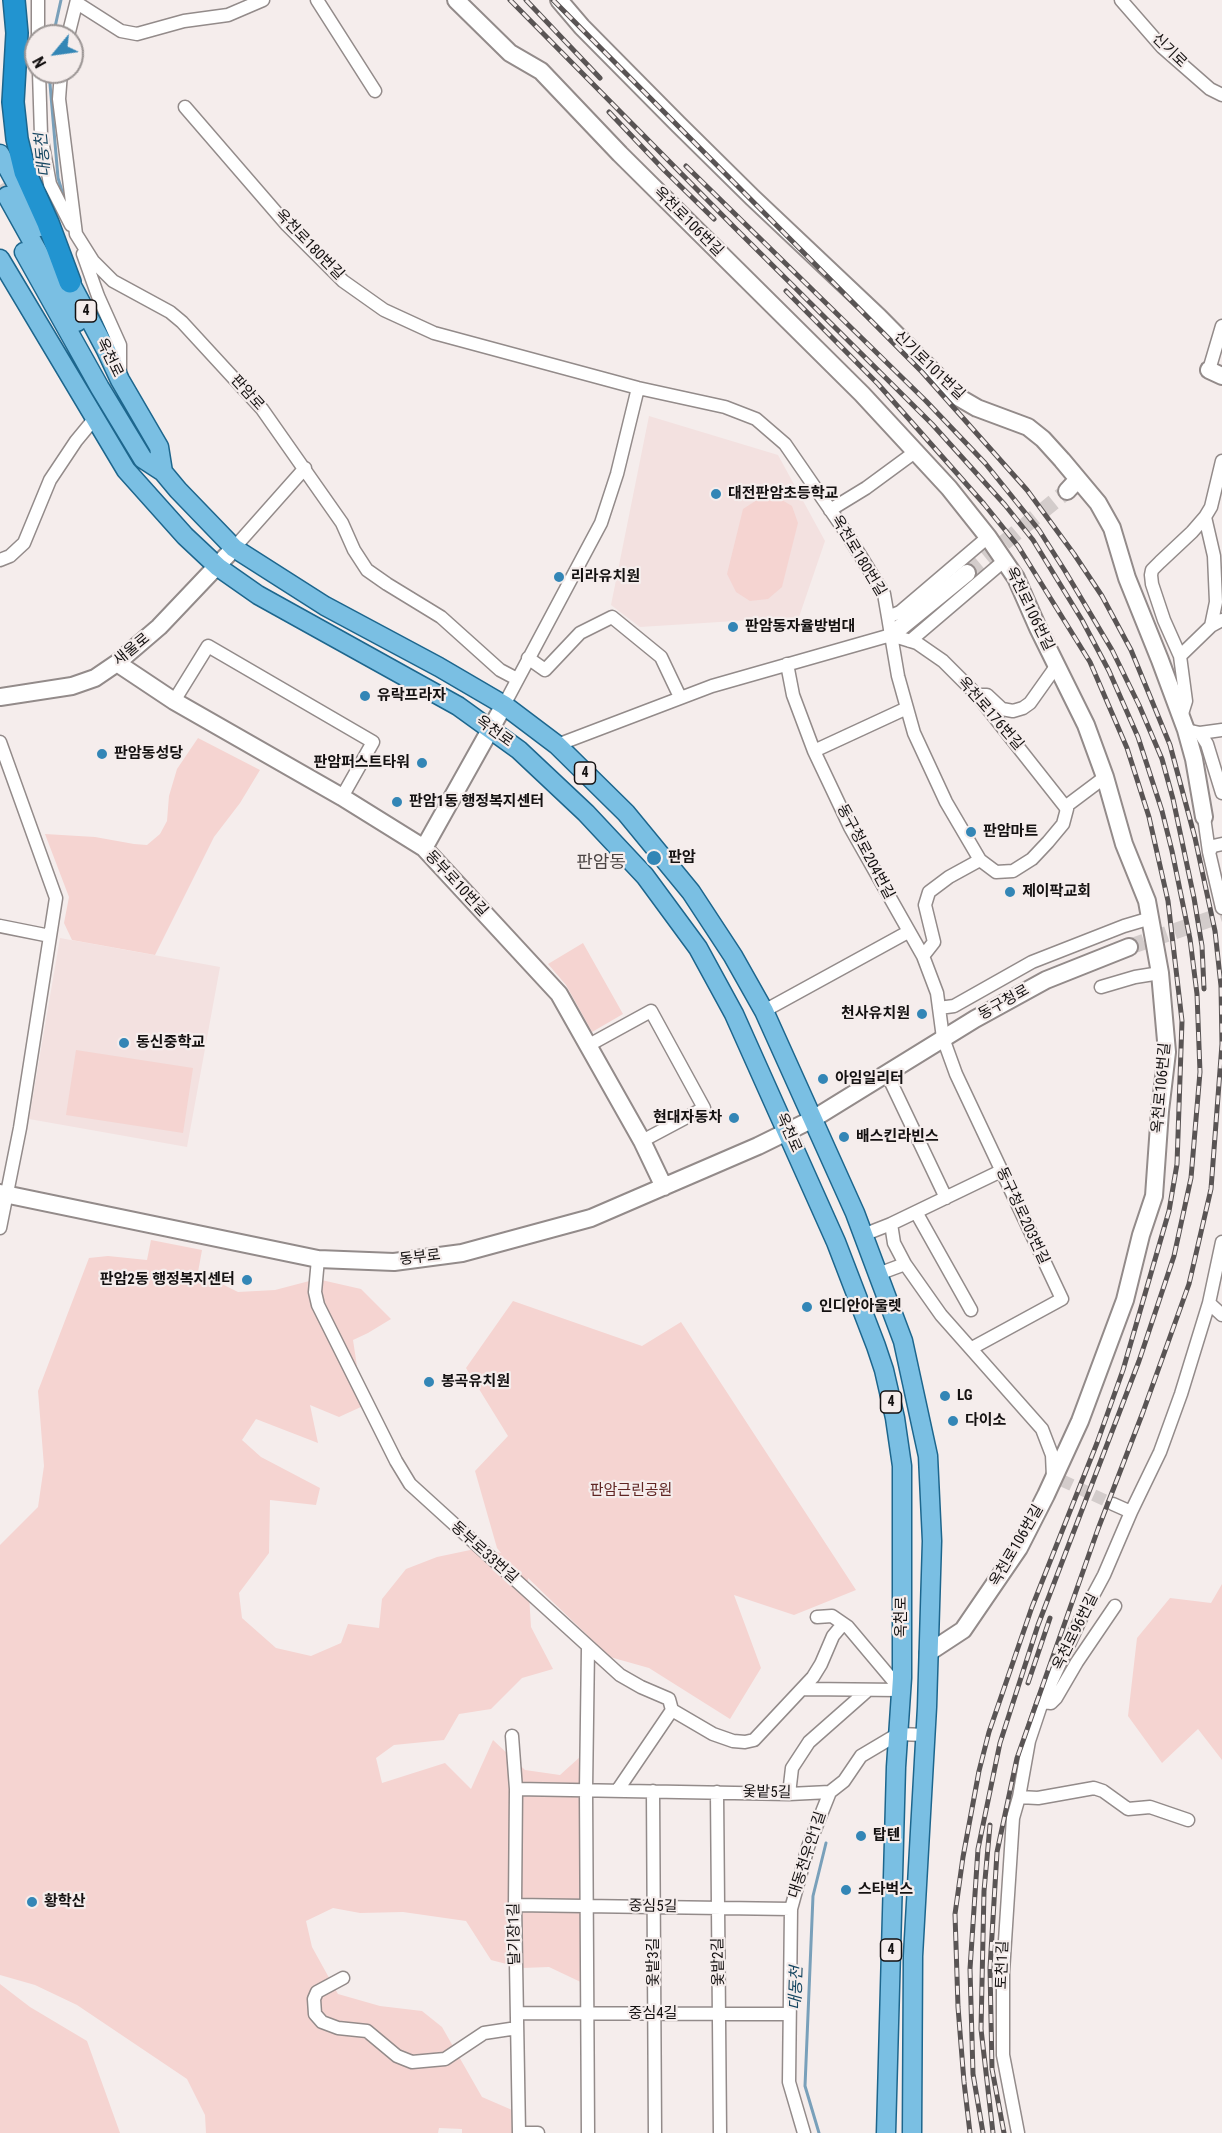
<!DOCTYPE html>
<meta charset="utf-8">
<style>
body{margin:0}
#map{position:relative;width:1222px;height:2133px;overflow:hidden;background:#f5edec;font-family:"Roboto Condensed",sans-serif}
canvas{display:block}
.north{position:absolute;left:24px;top:24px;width:60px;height:60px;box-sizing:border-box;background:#f5edec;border:2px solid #9b9594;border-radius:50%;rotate:241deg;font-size:16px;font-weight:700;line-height:24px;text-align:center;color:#141111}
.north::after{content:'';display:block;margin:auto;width:21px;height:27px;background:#3386b6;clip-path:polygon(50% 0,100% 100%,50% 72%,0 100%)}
</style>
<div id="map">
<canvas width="1222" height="2133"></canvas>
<div class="north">N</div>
</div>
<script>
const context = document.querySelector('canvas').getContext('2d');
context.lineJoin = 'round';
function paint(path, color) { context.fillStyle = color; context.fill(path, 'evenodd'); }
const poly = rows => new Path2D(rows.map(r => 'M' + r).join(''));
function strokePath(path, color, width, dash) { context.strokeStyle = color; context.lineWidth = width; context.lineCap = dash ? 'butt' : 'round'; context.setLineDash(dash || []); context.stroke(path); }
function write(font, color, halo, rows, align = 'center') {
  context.font = font + ' "Roboto Condensed","Noto Sans KR",sans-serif'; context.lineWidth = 4.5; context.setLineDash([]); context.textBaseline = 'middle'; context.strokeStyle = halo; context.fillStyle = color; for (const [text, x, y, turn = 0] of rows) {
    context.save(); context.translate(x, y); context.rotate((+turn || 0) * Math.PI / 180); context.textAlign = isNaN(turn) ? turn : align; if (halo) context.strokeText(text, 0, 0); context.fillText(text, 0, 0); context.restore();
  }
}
paint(poly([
 [649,416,778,455,825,541,799,617,640,627,611,605],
 [60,938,220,967,187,1147,29,1119]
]), '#f3e1e0');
paint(poly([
 [777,497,792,506,798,523,782,587,768,599,750,601,736,592,727,574,743,509,760,498],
 [198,738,260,770,240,803,214,837,155,955,72,940,64,923,69,897,45,834,95,837,134,844,147,845,160,834,167,821,169,796,177,769],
 [583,943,623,1014,592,1032,566,985,548,964],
 [76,1050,193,1068,183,1133,66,1115],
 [151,1240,202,1250,198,1272,238,1292,275,1290,317,1279,361,1289,391,1319,368,1333,353,1340,363,1406,339,1417,310,1405,318,1443,256,1419,242,1440,261,1457,320,1488,316,1505,270,1500,269,1553,239,1593,242,1618,276,1648,311,1656,341,1643,348,1624,379,1628,382,1599,406,1569,437,1557,475,1549,501,1553,497,1548,475,1471,508,1436,466,1368,513,1301,642,1346,681,1322,856,1590,794,1615,734,1595,761,1668,730,1719,649,1668,610,1657,528,1578,531,1627,553,1669,522,1678,491,1709,459,1714,444,1740,394,1745,376,1758,382,1783,445,1763,471,1789,493,1740,525,1770,560,1775,581,1756,587,1985,549,1967,522,1968,491,1960,466,1921,403,1912,360,1913,333,1908,306,1921,312,1947,338,1994,380,2006,422,2011,442,2027,482,2097,519,2113,530,2133,462,2133,462,2129,439,2128,438,2133,206,2133,205,2115,187,2079,77,2005,35,1985,0,1975,0,1545,38,1507,44,1466,38,1391,89,1258,108,1256,147,1260],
 [1222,1584,1222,1760,1198,1729,1162,1763,1128,1716,1137,1638,1170,1598,1211,1603],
 [0,1984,30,2007,87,2041,120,2133,0,2133]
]), '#f5d4d1');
strokePath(poly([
 [53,36,61,0],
 [49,72,58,178,65,201],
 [819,2133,805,2086,813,1896,826,1843]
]), '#79a0ba', 3);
strokePath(poly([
 [1061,1480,1113,1504]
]), '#d3cccb', 12, [12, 6]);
strokePath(poly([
 [967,573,1067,491],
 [1129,947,1222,915]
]), '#d3cccb', 16, [16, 8]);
strokePath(poly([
 [0,185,7,196]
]), '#d3cccb', 18, [18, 9]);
const street = poly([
 [38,0,38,36],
 [317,0,375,91],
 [1121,0,1162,47,1210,89,1222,95],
 [77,3,121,31,137,34,184,21,228,15,263,0],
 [68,36,77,0],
 [39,72,41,135,50,184,71,225],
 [61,72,59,99,76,234,93,261,113,281,170,312,182,322,262,409,342,523,354,550,367,570,387,584,441,617,500,670,517,679],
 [185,107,287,225,343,281,384,310,434,333,638,388,725,407,756,419,785,444,847,534,884,594,888,617,891,635,898,676,914,733,946,802,980,860,996,872,1013,871,1032,859,1048,842,1063,824,1067,809,977,695,943,661,917,643,891,635,712,686,557,745],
 [83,254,98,296,120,345,120,373],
 [1209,370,1222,326],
 [830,510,866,488,915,452],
 [1205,517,1214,556,1216,602,1211,626],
 [234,548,305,468],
 [0,560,10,556,24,543,50,480,76,441,95,418],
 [888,617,900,612,988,537],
 [910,641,1005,560],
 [1180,656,1211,626,1222,620],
 [528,658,545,670,580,633,612,617,661,657,680,697],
 [787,664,793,695,814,751,850,827,923,956,937,993,943,1038,956,1074,1062,1299,972,1348],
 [979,695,987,695,1002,709,1013,711,1023,708,1030,703,1057,665],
 [174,701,208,646,373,742,342,797],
 [504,705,601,523,617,474,638,388],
 [1181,717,1186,701,1180,656,1164,620,1152,584,1151,575,1152,570,1160,562,1192,532,1205,517,1211,507,1222,461],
 [1186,730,1200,733,1207,744,1222,793],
 [1200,733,1222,730],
 [0,742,56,898,20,1128,0,1228],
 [814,751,907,708],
 [1065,807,1105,777],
 [1204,817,1209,852],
 [1222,844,1213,846,1209,852,1222,908],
 [0,926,50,936],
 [923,956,934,942,925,905,929,892,949,877,980,860],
 [1101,987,1135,977,1160,973],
 [939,1008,954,1006,1032,962,1124,926,1151,918],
 [764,1011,908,932],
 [589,1045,651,1011,704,1108,642,1141],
 [887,1074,946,1198],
 [916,1212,971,1310],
 [891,1224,894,1243,905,1264,941,1315,1042,1429,1052,1455,1053,1477],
 [863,1235,891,1224,1001,1171],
 [318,1259,315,1292,318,1305,396,1461,410,1484,620,1675,641,1687,669,1699,672,1710,617,1791],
 [878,1274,905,1264],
 [1209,1303,1222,1315],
 [1113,1504,1131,1512],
 [817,1617,832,1616,848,1627,901,1690],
 [588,1648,586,1790,588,2133],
 [804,1689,901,1690],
 [1042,1702,1051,1703,1056,1698,1077,1662,1115,1606],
 [672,1710,713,1734,733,1741,745,1742,754,1740,813,1677,821,1664,833,1636,843,1624],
 [512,1736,516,1789,515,1905,519,2133],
 [516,1789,789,1794,830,1792,844,1781,861,1756,898,1734,926,1735],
 [653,1791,655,2133],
 [717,1792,720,2133],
 [789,1794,792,1768,809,1742,868,1690],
 [1019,1797,1038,1798,1094,1788,1103,1791,1128,1809,1150,1807,1188,1820],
 [515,1905,791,1909],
 [343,1978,317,1992,314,1999,315,2014,322,2022,338,2028,367,2031,397,2056,412,2062,445,2059,484,2033,517,2028],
 [517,2013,789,2014],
 [519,2133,538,2133],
 [804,2133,789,2082,791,1909,808,1847,830,1792],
 [1018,2133,1003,2055,1003,1972,1013,1818,1019,1797,1029,1741,1042,1702,1082,1616,1104,1575,1131,1512,1160,1452,1181,1394,1209,1303,1222,1242]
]);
const secondary = poly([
 [456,0,510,53,541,71,620,154,862,394,949,488,988,537,1016,578,1038,628,1086,725,1105,777,1124,844,1147,901,1160,973,1167,1052,1160,1111,1154,1196,1141,1235,1125,1300,1080,1421,1046,1495,1019,1548,963,1630,928,1653],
 [559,0,582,27,678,124,753,198,879,317,958,397,977,408,1028,427,1043,439,1062,460,1098,503,1112,528,1127,578,1160,660,1186,730,1194,759,1204,817],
 [1209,370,1222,376],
 [1067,491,1078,479],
 [891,635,967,573],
 [117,663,174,701,342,797,424,848,559,994,642,1141,664,1187],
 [0,697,72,686,95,678,117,663,159,627,234,548],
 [424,848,504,705],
 [0,1193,318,1259,394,1262,462,1253,591,1218,758,1146,813,1119,975,1019,1046,980,1129,947]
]);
const primary = poly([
 [0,154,40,227],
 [7,196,77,322],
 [24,252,100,388,143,459,163,472],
 [0,259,126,470,185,536,218,567,258,595,458,706,519,750,586,813,645,876,698,948,734,1014,836,1242,876,1346,884,1370,895,1418,902,1466,902,1678,896,1767,886,2133],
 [63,269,106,350,120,380,159,447,163,472,178,490,234,548,325,606,439,667,504,705,557,745,626,813,691,892,733,956,764,1011,855,1213,903,1341,928,1456,932,1541,927,1707,913,1956,912,2133]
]);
const highway = poly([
 [14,0,17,33,13,102,17,139,25,172,48,223,70,282]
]);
strokePath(street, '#938b8a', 15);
strokePath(secondary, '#938b8a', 20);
strokePath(primary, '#1d668d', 21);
strokePath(highway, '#1d668d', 24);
strokePath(street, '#fff', 12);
strokePath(secondary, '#fff', 16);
strokePath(primary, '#7abfe3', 18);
strokePath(highway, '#2294d0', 21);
const rail = poly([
 [510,0,735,228,932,424,1005,505,1033,540,1082,620,1109,671,1138,737,1162,811,1172,851,1190,939,1197,994,1200,1072,1191,1178,1174,1256,1139,1361,1038,1625,1000,1743,978,1849,970,1969,973,2074,983,2133],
 [526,0,600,78],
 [553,0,922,372,1027,490,1074,554,1102,596,1131,650,1170,745,1195,838,1215,931,1221,986,1222,1044,1211,1189,1189,1284,1143,1412,1098,1529,1017,1758,997,1852,990,1968,992,2069,1004,2133],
 [609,112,664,170,714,219],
 [686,166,926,401,985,463,1039,530,1065,571,1112,650,1139,705,1162,759,1173,799,1194,898,1202,946,1204,989],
 [786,291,878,384,984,504,1018,546,1090,662,1127,748,1149,817,1168,901,1182,1021,1177,1164,1169,1211,1123,1370,1097,1443,1032,1607,989,1732,979,1771,963,1857,955,1914,958,2007,964,2082,970,2133],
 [1028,1683,1050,1618],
 [990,1825,984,1891,981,2029,993,2133]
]);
strokePath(rail, '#595454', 5);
strokePath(rail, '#f5edec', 3, [9]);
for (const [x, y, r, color] of [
 [716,494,6,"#3386b6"],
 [559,577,6,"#3386b6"],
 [733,627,6,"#3386b6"],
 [365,696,6,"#3386b6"],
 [102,754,6,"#3386b6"],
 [422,763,6,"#3386b6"],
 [397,802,6,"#3386b6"],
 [971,832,6,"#3386b6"],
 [654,858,8,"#3386b6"],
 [1010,892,6,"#3386b6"],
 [922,1014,6,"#3386b6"],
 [124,1043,6,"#3386b6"],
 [823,1079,6,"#3386b6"],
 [734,1118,6,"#3386b6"],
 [844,1137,6,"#3386b6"],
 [247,1280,6,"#3386b6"],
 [807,1307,6,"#3386b6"],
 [429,1382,6,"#3386b6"],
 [945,1396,6,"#3386b6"],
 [953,1421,6,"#3386b6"],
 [861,1836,6,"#3386b6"],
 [846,1890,6,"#3386b6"],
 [32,1902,6,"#3386b6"]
]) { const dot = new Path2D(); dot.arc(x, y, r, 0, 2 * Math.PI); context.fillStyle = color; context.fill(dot); strokePath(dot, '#f5edec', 2); }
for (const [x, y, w] of [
 [86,311,21],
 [585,773,21],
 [891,1402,21],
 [891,1950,21]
]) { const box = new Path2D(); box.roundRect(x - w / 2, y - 11, w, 22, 4.5); context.fillStyle = '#f5edec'; context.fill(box); strokePath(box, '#141111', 1.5); }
write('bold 14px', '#141111', null, [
 ["4",86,311],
 ["4",585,773],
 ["4",891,1402],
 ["4",891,1950]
]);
write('15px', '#141111', '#f5edec', [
 ["신기로",1169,51,44],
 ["옥천로106번길",688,222,45],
 ["옥천로180번길",309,245,46],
 ["옥천로",109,358,64],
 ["신기로101번길",929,366,44],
 ["판암로",247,393,48],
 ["옥천로180번길",858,556,59],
 ["옥천로106번길",1029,609,64],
 ["새울로",132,650,-39],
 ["옥천로176번길",990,714,49],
 ["옥천로",494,732,36],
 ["동구청로204번길",865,852,62],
 ["동부로10번길",456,884,47],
 ["동구청로",1004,1003,-29],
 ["옥천로106번길",1162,1088,-85],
 ["옥천로",788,1133,66],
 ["동구청로203번길",1022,1216,65],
 ["동부로",420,1258,-7],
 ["옥천로106번길",1017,1546,-60],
 ["동부로33번길",484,1553,42],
 ["옥천로",902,1617,-90],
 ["옥천로96번길",1076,1632,-64],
 ["옻밭5길",767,1793,1],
 ["대동천우안1길",808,1855,-72],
 ["중심5길",653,1907,1],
 ["달기장1길",515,1934,-91],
 ["옻밭3길",654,1962,-90],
 ["옻밭2길",719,1962,-91],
 ["토천1길",1003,1965,-88],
 ["중심4길",653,2014]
]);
write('bold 15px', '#141111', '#f5edec', [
 ["대전판암초등학교",728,494],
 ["리라유치원",571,577],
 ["판암동자율방범대",745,627],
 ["유락프라자",377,696],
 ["판암동성당",114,754],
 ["판암퍼스트타워",410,763,"right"],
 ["판암1동 행정복지센터",409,802],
 ["판암마트",983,832],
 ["판암",668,858],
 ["제이팍교회",1022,892],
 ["천사유치원",910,1014,"right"],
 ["동신중학교",136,1043],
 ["아임일리터",835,1079],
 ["현대자동차",722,1118,"right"],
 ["배스킨라빈스",856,1137],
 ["판암2동 행정복지센터",235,1280,"right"],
 ["인디안아울렛",819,1307],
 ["봉곡유치원",441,1382],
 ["LG",957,1396],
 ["다이소",965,1421],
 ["탑텐",873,1836],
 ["스타벅스",858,1890],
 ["황학산",44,1902]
], 'left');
write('15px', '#5f2422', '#f5edec', [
 ["판암근린공원",631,1491]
]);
write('italic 16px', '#154661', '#f5edec', [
 ["대동천",44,155,-96],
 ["대동천",797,1988,-88]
]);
write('18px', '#4c4544', '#f5edec', [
 ["판암동",601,863]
]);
</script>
